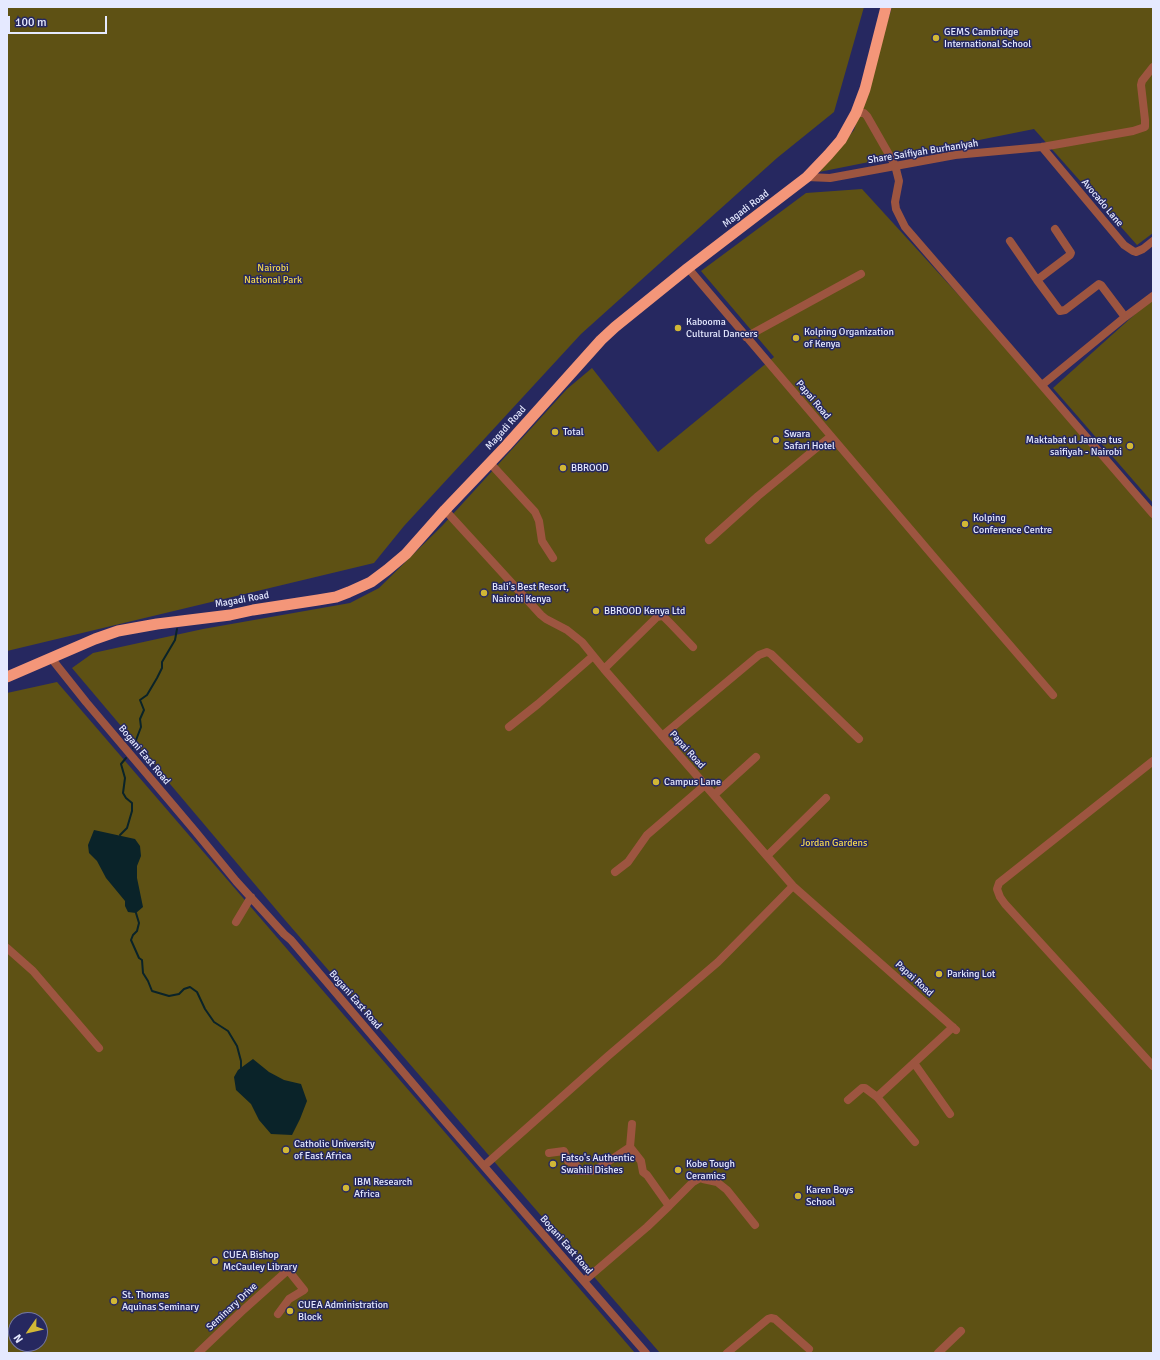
<!DOCTYPE html>
<style>
body{margin:0}
#map{position:relative;width:1160px;height:1360px;overflow:hidden;background:#262860;font-family:Signika,sans-serif}
canvas{display:block}
.frame{position:absolute;inset:0;border:8px solid #e5e9ff;pointer-events:none}
.north{position:absolute;left:8px;top:1312px;width:40px;height:40px;box-sizing:border-box;background:#262860;border:1px solid #7275a0;border-radius:50%;rotate:236deg;font-size:11px;font-weight:700;line-height:16px;text-align:center;color:#e5e9ff}
.north::after{content:'';display:block;margin:auto;width:14px;height:18px;background:#d1b736;clip-path:polygon(50% 0,100% 100%,50% 72%,0 100%)}
.scale{position:absolute;left:8px;top:16px;width:99px;height:18px;box-sizing:border-box;border:2px solid #e5e9ff;border-top:0;padding-left:5px;font-size:12px;line-height:14px;white-space:nowrap;color:#e5e9ff;-webkit-text-stroke:3px #262860;paint-order:stroke}
</style>
<div id="map">
<canvas width="1160" height="1360"></canvas>
<div class="frame"></div>
<div class="north">N</div>
<div class="scale">100 m</div>
</div>
<script>
const context = document.querySelector('canvas').getContext('2d');
context.lineJoin = 'round';
function paint(path, color) { context.fillStyle = color; context.fill(path, 'evenodd'); }
const poly = rows => new Path2D(rows.map(r => 'M' + r).join(''));
function strokePath(path, color, width, dash) { context.strokeStyle = color; context.lineWidth = width; context.lineCap = dash ? 'butt' : 'round'; context.setLineDash(dash || []); context.stroke(path); }
function write(font, color, halo, rows, align = 'center') {
  context.font = font + ' Signika,sans-serif'; context.lineWidth = 3; context.setLineDash([]); context.textBaseline = 'middle'; context.strokeStyle = halo; context.fillStyle = color; for (const [text, x, y, turn = 0] of rows) {
    context.save(); context.translate(x, y); context.rotate((+turn || 0) * Math.PI / 180); context.textAlign = isNaN(turn) ? turn : align; if (halo) context.strokeText(text, 0, 0); context.fillText(text, 0, 0); context.restore();
  }
}
paint(poly([
 [7,7,864,7,834,112,777,158,581,334,404,526,374,563,7,651],
 [892,7,1153,7,1153,233,1137,245,1034,129,819,172,854,130],
 [862,189,1153,508,1153,1353,660,1353,285,920,72,668,93,653,203,629,350,603,379,588,442,526,567,389,592,368,658,452,774,357,701,271,806,193],
 [1153,298,1153,503,1053,388],
 [57,682,635,1353,7,1353,7,693],
 [16,1320,40,1320,40,1344,16,1344]
]), '#5e5114');
paint(poly([
 [94,830,135,839,140,846,141,856,137,866,137,878,143,907,136,913,128,912,125,906,125,901,106,878,97,861,89,853,88,845],
 [253,1059,269,1072,284,1080,301,1084,307,1101,300,1119,292,1135,271,1134,259,1120,251,1104,236,1090,234,1077,238,1070]
]), '#0a2329');
strokePath(poly([
 [133,748,141,727,140,719,144,710,140,700,147,695,157,678,162,668,162,662,175,640,177,629],
 [120,835,127,828,132,811,132,803,126,798,123,793,125,778,121,764,126,758],
 [136,913,139,923,137,931,133,935,131,940,139,958,142,960,143,973,148,981,152,991,169,996,179,994,184,989,190,987,197,992,205,1009,214,1022,228,1031,237,1046,241,1061,241,1068]
]), '#0a2329', 2);
strokePath(poly([
 [856,113,864,113,867,116,895,165,899,181,895,202,896,209,905,227,1153,514],
 [1042,147,1124,245,1133,251,1136,252,1143,249,1153,241],
 [807,177,830,178,955,155,1042,147,1133,131,1145,127,1145,120,1141,85,1142,81,1153,67],
 [1055,229,1071,253,1070,255,1037,280,1060,311,1065,310,1099,284,1101,285,1125,317,1153,296],
 [1010,241,1037,280],
 [688,268,939,563,1053,695],
 [746,337,861,274],
 [1042,385,1125,317],
 [490,463,535,512,539,521,542,541,553,558],
 [445,510,541,615,546,619,567,630,582,642,604,669,793,886,956,1030],
 [709,540,758,496,831,436],
 [51,658,86,702,195,831,236,881,284,934,291,940,443,1119,646,1353],
 [604,669,657,617,661,616,664,617,670,623,693,647],
 [509,727,538,704,593,656],
 [662,736,759,655,767,652,771,654,859,739],
 [1153,761,999,883,997,889,1000,897,1005,904,1153,1066],
 [714,795,756,757],
 [767,856,826,798],
 [615,872,628,862,647,835,705,785],
 [236,922,251,897],
 [7,948,33,971,99,1048],
 [914,1063,950,1114],
 [848,1100,862,1088,865,1088,877,1097],
 [915,1142,877,1097,953,1027],
 [630,1147,632,1124],
 [549,1153,564,1151,568,1161,577,1166,578,1171,591,1171,597,1169,630,1147,641,1161,643,1172,647,1175,669,1206,647,1227,584,1281],
 [484,1166,608,1056,718,962,793,886],
 [669,1206,693,1182,700,1178,703,1179,717,1182,727,1190,755,1225],
 [198,1353,241,1312,288,1270,304,1290,289,1299,278,1314],
 [727,1353,768,1319,771,1318,775,1319,809,1349],
 [938,1353,961,1331]
]), '#9d5540', 8);
strokePath(poly([
 [7,677,95,639,118,631,157,624,230,615,253,610,318,600,336,597,349,592,371,582,387,570,406,554,445,510,506,446,601,340,615,327,688,268,807,177,828,155,841,140,856,113,865,89,886,7]
]), '#f49679', 11);
for (const [x, y, r, color] of [
 [936,38,4,"#d1b736"],
 [678,328,4,"#d1b736"],
 [796,338,4,"#d1b736"],
 [555,432,4,"#d1b736"],
 [776,440,4,"#d1b736"],
 [1130,446,4,"#d1b736"],
 [563,468,4,"#d1b736"],
 [965,524,4,"#d1b736"],
 [484,593,4,"#d1b736"],
 [596,611,4,"#d1b736"],
 [656,782,4,"#d1b736"],
 [939,974,4,"#d1b736"],
 [286,1150,4,"#d1b736"],
 [553,1164,4,"#d1b736"],
 [678,1170,4,"#d1b736"],
 [346,1188,4,"#d1b736"],
 [798,1196,4,"#d1b736"],
 [215,1261,4,"#d1b736"],
 [114,1301,4,"#d1b736"],
 [290,1311,4,"#d1b736"]
]) { const dot = new Path2D(); dot.arc(x, y, r, 0, 2 * Math.PI); context.fillStyle = color; context.fill(dot); strokePath(dot, '#262860', 1.5); }
write('10px', '#e5e9ff', '#262860', [
 ["GEMS Cambridge",944,32],
 ["International School",944,44],
 ["Kabooma",686,322],
 ["Cultural Dancers",686,334],
 ["Kolping Organization",804,332],
 ["of Kenya",804,344],
 ["Total",563,432],
 ["Swara",784,434],
 ["Safari Hotel",784,446],
 ["Maktabat ul Jamea tus",1122,440,"right"],
 ["saifiyah - Nairobi",1122,452,"right"],
 ["BBROOD",571,468],
 ["Kolping",973,518],
 ["Conference Centre",973,530],
 ["Bali's Best Resort,",492,587],
 ["Nairobi Kenya",492,599],
 ["BBROOD Kenya Ltd",604,611],
 ["Campus Lane",664,782],
 ["Parking Lot",947,974],
 ["Catholic University",294,1144],
 ["of East Africa",294,1156],
 ["Fatso's Authentic",561,1158],
 ["Swahili Dishes",561,1170],
 ["Kobe Tough",686,1164],
 ["Ceramics",686,1176],
 ["IBM Research",354,1182],
 ["Africa",354,1194],
 ["Karen Boys",806,1190],
 ["School",806,1202],
 ["CUEA Bishop",223,1255],
 ["McCauley Library",223,1267],
 ["St. Thomas",122,1295],
 ["Aquinas Seminary",122,1307],
 ["CUEA Administration",298,1305],
 ["Block",298,1317]
], 'left');
write('10px', '#e5e9ff', '#262860', [
 ["Share Saifiyah Burhaniyah",923,152,-9],
 ["Avocado Lane",1102,203,50],
 ["Magadi Road",746,209,-37],
 ["Papai Road",813,400,50],
 ["Magadi Road",506,428,-48],
 ["Magadi Road",242,600,-10],
 ["Papai Road",687,750,48],
 ["Bogani East Road",144,755,50],
 ["Papai Road",914,979,42],
 ["Bogani East Road",355,1000,49],
 ["Bogani East Road",566,1245,49],
 ["Seminary Drive",232,1307,-43]
]);
write('10px', '#f5d94e', '#262860', [
 ["Nairobi",273,268],
 ["National Park",273,280],
 ["Jordan Gardens",834,843]
]);
</script>
